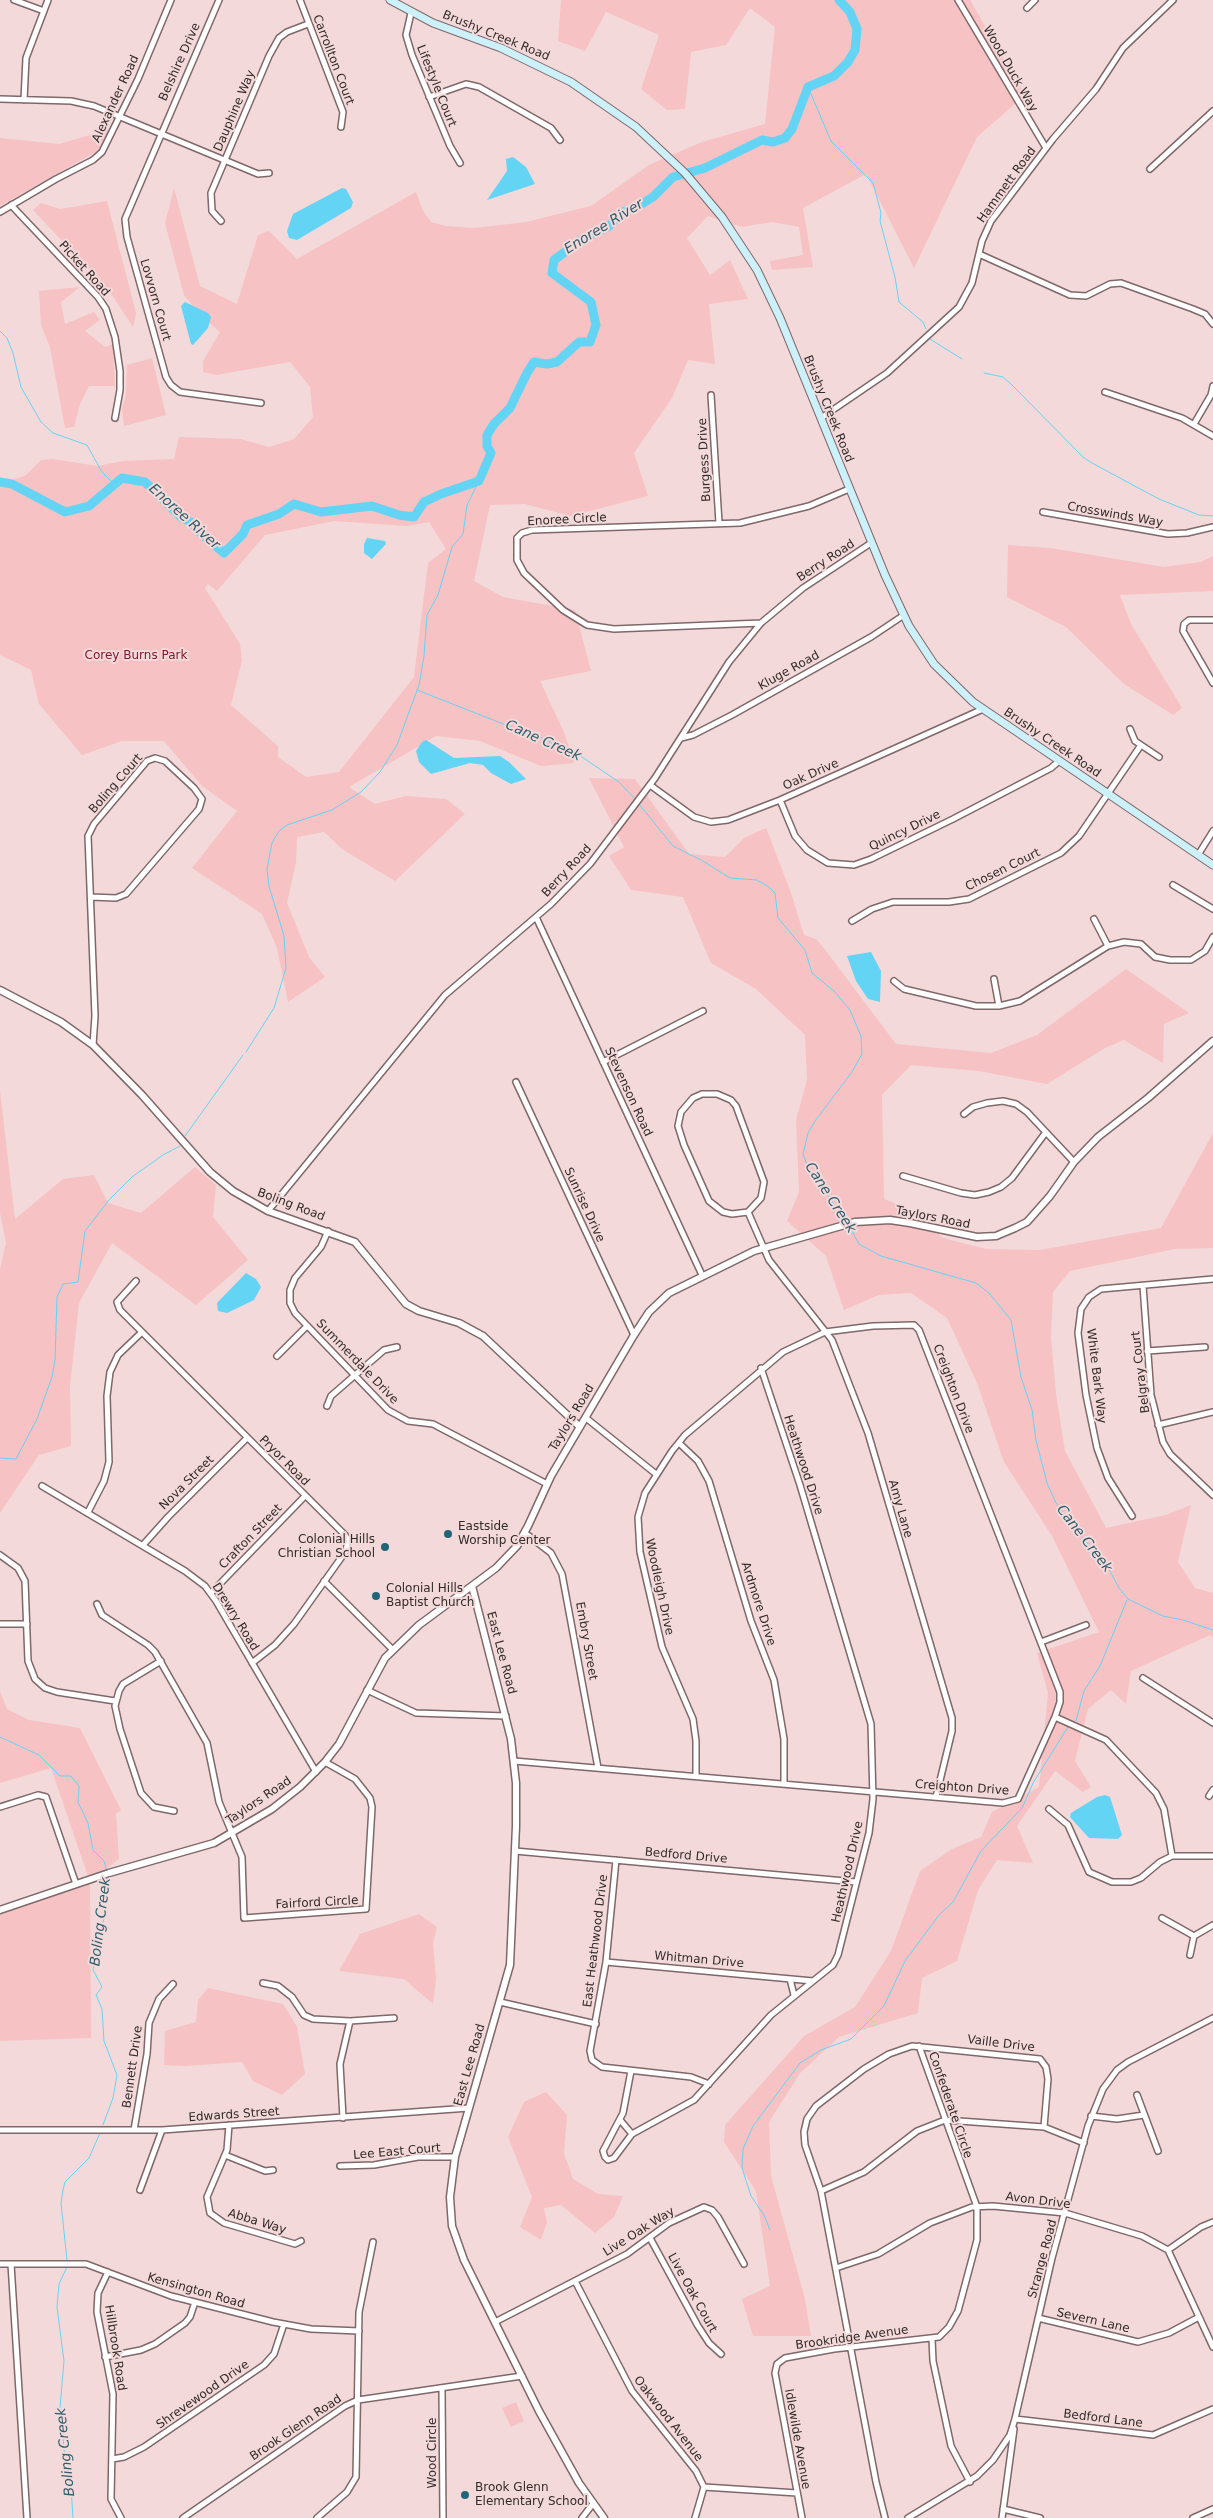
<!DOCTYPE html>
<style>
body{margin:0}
canvas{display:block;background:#f3d9d9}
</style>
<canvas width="1213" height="2518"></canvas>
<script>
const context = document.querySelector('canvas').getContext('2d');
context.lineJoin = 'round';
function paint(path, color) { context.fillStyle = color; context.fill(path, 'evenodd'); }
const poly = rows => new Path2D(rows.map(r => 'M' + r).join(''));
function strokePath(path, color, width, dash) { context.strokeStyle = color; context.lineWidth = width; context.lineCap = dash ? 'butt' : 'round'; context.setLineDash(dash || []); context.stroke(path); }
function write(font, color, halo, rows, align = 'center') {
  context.font = font + ' "DejaVu Sans",sans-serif'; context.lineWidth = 4; context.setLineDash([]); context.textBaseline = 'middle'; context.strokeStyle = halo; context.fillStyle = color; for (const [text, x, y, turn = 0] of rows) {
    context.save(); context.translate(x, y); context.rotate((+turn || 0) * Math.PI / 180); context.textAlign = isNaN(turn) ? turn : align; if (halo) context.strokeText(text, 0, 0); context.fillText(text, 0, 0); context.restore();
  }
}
paint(poly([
 [561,0,970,0,1025,95,977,137,914,268,866,174,803,208,813,267,772,270,770,261,803,255,799,227,772,222,742,227,708,216,687,238,710,275,730,260,748,299,709,304,715,364,688,360,672,398,634,453,648,496,570,516,525,504,490,505,474,581,503,597,575,610,591,671,540,681,564,732,574,763,541,766,480,741,436,736,349,787,375,804,406,796,446,799,465,814,395,881,342,849,324,832,297,837,296,863,287,903,309,957,325,977,288,1002,277,948,262,914,192,868,237,811,202,786,164,741,122,741,82,755,39,704,31,670,0,655,0,485,26,475,41,460,53,459,97,466,123,461,174,459,179,437,241,439,269,447,294,439,313,417,310,387,290,362,216,375,203,372,203,361,220,332,200,315,184,295,165,223,174,188,200,286,237,304,258,235,269,231,297,259,416,192,423,211,431,222,446,226,474,228,526,222,591,206,649,165,702,142,765,124,775,27,750,8,726,45,691,52,685,109,667,110,641,89,659,35,606,12,585,51,558,41],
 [334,521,407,526,429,522,446,549,428,563,414,677,339,772,306,777,278,757,278,746,231,705,242,661,240,644,205,588,208,584,217,591,265,535],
 [117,127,99,150,0,206,0,138,59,144],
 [107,201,136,313,133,327,110,292,33,210,41,203,60,209],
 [80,287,61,302,65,324,94,312,100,320,85,331,105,347,113,344,115,386,89,386,80,404,74,427,65,428,50,347,41,325,39,291],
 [152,358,166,415,124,426,122,409,126,395,127,365],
 [1008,545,1051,548,1164,567,1201,562,1213,556,1213,591,1120,595,1131,624,1182,708,1173,715,1124,684,1066,627,1007,597],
 [589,778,635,779,689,854,725,857,744,838,766,828,790,890,804,935,816,939,823,947,896,1044,991,1053,1037,1035,1126,969,1189,1013,1164,1024,1163,1063,1124,1040,1105,1048,1047,1084,979,1071,911,1065,882,1095,884,1199,916,1212,943,1238,986,1249,1040,1250,1161,1228,1213,1133,1213,1248,1175,1249,1070,1271,1053,1292,1051,1337,1056,1394,1065,1451,1106,1528,1166,1515,1191,1505,1178,1562,1195,1588,1213,1593,1213,1638,1210,1635,1131,1671,1126,1704,1111,1690,1088,1709,1075,1761,1091,1787,1083,1792,1055,1771,1017,1826,1033,1863,997,1860,978,1890,957,1961,922,1978,918,2013,839,2037,800,2073,769,2122,771,2176,805,2299,811,2336,753,2336,742,2299,770,2286,756,2191,724,2142,725,2125,804,2036,855,2007,891,1951,920,1871,952,1849,981,1837,992,1812,1039,1787,1048,1693,1037,1653,1099,1632,1052,1536,1004,1462,977,1383,947,1318,911,1293,879,1295,844,1310,826,1256,787,1221,799,1192,796,1120,807,1080,805,1035,756,989,711,963,683,897,631,890,609,856,624,847],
 [0,1091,15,1219,63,1179,94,1175,108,1203,141,1213,195,1167,216,1185,213,1217,248,1260,196,1305,112,1243,79,1303,70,1386,71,1446,39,1455,0,1513,0,1269,6,1243,0,1213],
 [0,1691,7,1709,29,1720,80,1728,121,1810,116,1814,119,1859,90,1882,91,2038,0,2041,0,1915,90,1882,51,1768,0,1783],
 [419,1914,437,1927,433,1943,436,1979,433,2004,404,1979,339,1971,360,1934],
 [208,1988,283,2004,297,2027,305,2074,282,2095,253,2081,242,2062,185,2066,164,2065,165,2031,196,2022,198,2000],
 [546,2092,567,2115,564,2153,573,2179,598,2194,623,2196,614,2217,595,2233,561,2205,544,2208,547,2222,541,2240,520,2227,532,2197,508,2137,524,2102],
 [516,2402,524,2421,511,2427,502,2408]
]), '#f7c2c4');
paint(poly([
 [513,157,526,167,535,184,487,200,507,171,506,159],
 [342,188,346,189,353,202,351,208,297,240,289,238,287,231,293,214],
 [185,302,208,313,211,317,208,328,193,345,191,344,181,306],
 [367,538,385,541,386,544,372,559,364,553,364,544],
 [426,740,454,758,500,756,509,762,526,779,511,784,491,773,483,765,470,763,431,774,419,762,416,751,422,742],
 [871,952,881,971,880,1002,868,999,856,981,847,956],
 [246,1273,256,1279,261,1287,254,1300,227,1313,218,1311,217,1303],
 [1105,1795,1110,1797,1122,1835,1118,1839,1089,1838,1070,1817,1071,1813,1097,1797]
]), '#64d4f5');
strokePath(poly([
 [808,87,831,141,873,183,881,213,880,221,895,277,899,302,923,322,926,329],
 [0,331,7,338,13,353,21,387,41,422,53,433,87,445,102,472,115,485],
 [930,339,962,359],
 [984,373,1003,377,1012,385,1083,457,1092,463,1159,499,1199,515,1213,516],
 [417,690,516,729,527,731,579,755,619,782,637,801],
 [639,804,673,846,703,861,730,878,757,880,769,887,775,893,778,918,805,950,812,973,835,992,850,1010,861,1036,862,1054,852,1072,815,1121,808,1133,803,1154,809,1170,847,1222],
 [246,1052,274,1008,286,968,284,936,269,886,267,869,272,843,279,831,287,825,332,810,361,792,380,772,397,745,419,685,424,656,427,615,438,595,452,547,463,534,467,505,479,481],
 [185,1136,243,1055],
 [849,1226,859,1244,881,1256,976,1283,989,1293,1011,1320,1021,1377,1032,1410,1036,1440,1047,1483,1056,1503,1086,1542,1103,1558,1119,1588,1128,1599,1163,1616,1183,1620,1213,1630],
 [0,1458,16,1459,37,1419,52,1377,55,1360,57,1297,63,1284,78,1282,85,1231,109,1200,132,1177,163,1155,180,1146],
 [1076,1721,1084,1691,1100,1666,1127,1600],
 [0,1737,39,1755,60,1776,71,1776,79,1786,78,1802,88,1823,93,1850,104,1861,107,1871],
 [103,2125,113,2098,117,2075,104,2041,102,2009,96,1995,102,1987,93,1970,97,1940,105,1916,104,1894,108,1877],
 [770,2230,764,2215,751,2196,742,2168,743,2149,753,2126,800,2063,821,2050,851,2039,884,2006,905,1961,939,1915,953,1902,981,1851,1022,1808,1033,1783,1068,1727],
 [67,2260,61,2203,63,2190,65,2182,89,2158,100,2133],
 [67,2267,59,2284,57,2307,64,2361,60,2407,65,2459,71,2486,73,2518]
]), '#64d4f5', 1);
strokePath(poly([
 [0,482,12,484,65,512,89,506,122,478,145,482,182,518,191,522,198,531,224,553,243,534,247,525,279,514,294,504,321,512,372,506,399,515,414,517,424,502,441,494,479,481,491,453,487,446,487,435,494,424,510,408,527,373,534,362,547,364,557,362,579,342,590,342,596,325,591,302,552,273,554,260,584,238,608,227,625,211,635,208,653,197,673,177,705,168,762,140,773,142,785,138,792,129,808,87,834,76,848,62,855,50,857,29,850,12,839,0]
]), '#64d4f5', 9);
const minor = poly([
 [14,0,44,11],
 [219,0,125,219,127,237,166,377,171,385,180,392,261,403],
 [300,0,343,112,341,127],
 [958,0,1046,148],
 [1027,8,1035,0],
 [411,13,406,35,412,55,450,146,460,163],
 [429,97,466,84,479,87,551,128,560,140],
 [0,99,71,101,94,106,258,174,269,173],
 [24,100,26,58,48,0],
 [1150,169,1213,111],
 [11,205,98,297,106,309,115,337,120,371,120,390,115,418],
 [0,212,56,179,93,160,102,152,138,79,171,0],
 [221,221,212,211,211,193,269,56,279,38,287,32,308,24],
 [979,254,1070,295,1086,296,1110,284,1121,283,1193,309,1205,314,1213,324],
 [1105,392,1182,418,1213,436],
 [711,395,719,523],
 [821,418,887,373,959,307,972,283,982,241,991,221,1053,139,1096,89,1123,48,1173,0],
 [1194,424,1211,395,1213,386],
 [1043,512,1168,534,1187,533,1213,527],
 [1213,620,1189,620,1184,624,1183,631,1213,683],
 [761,623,614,629,587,625,563,610,524,573,517,560,517,538,522,533,532,530,740,523,809,506,849,489],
 [1130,729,1135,741,1159,757],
 [681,738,693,735,732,715,871,637,904,615],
 [650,785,694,817,711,822,728,820,780,800,983,709],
 [780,800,795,836,807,850,828,863,854,865,871,859,953,819,1051,768,1058,762],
 [1198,855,1213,831],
 [1173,885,1213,909],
 [91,897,116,898,126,894,199,809,202,799,194,788,165,761,155,758,147,761,94,824,88,836,95,1016,93,1045],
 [536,917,702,1275],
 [1094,919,1108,946],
 [852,921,872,909,893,902,949,902,969,899,1061,853,1079,836,1141,745],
 [994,979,999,1006],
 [894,981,904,989,976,1006,999,1006,1020,1001,1108,946,1124,942,1141,944,1155,957,1170,960,1191,960,1205,951,1213,937],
 [603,1062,703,1011],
 [516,1082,634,1335],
 [964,1114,973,1107,987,1103,1003,1101,1016,1104,1027,1112,1074,1162],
 [903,1176,961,1193,975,1195,989,1192,1001,1187,1012,1178,1046,1132],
 [268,1211,445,995,551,904,590,864,655,778,729,662,761,623,803,588,871,543],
 [748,1212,761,1198,764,1182,736,1106,731,1100,717,1094,702,1094,693,1098,681,1112,678,1126,684,1145,709,1201,723,1212,732,1214,748,1212,769,1260,832,1340,868,1433,952,1718,952,1731,936,1797],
 [328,1231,321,1247,295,1278,290,1290,290,1303,295,1313,388,1410,408,1421,433,1424,547,1484],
 [136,1281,117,1302,120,1310,345,1535,348,1540,346,1551,294,1624,275,1645,252,1663],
 [1143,1286,1151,1395,1163,1442,1170,1454,1213,1495],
 [1147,1351,1205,1347],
 [277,1356,307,1326],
 [327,1406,331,1396,384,1350,397,1347],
 [586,1418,656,1474],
 [1158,1425,1213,1412],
 [679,1443,698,1461,709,1481,751,1621,774,1680,784,1739,784,1784],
 [42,1486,185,1571,205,1586,216,1601,316,1772],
 [88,1512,104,1481,109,1462,107,1396,110,1372,118,1355,142,1332],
 [1132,1516,1108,1478,1097,1448,1086,1395,1078,1333,1081,1309,1089,1297,1101,1289,1213,1279],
 [525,1533,551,1553,562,1574,598,1768],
 [143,1545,168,1517,247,1438],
 [0,1555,18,1568,25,1581,28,1661,35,1679,45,1688,57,1692,115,1701],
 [324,1581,393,1650],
 [211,1593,305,1496],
 [97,1604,102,1615,148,1645,155,1652,207,1743,219,1802,242,1857,244,1918,366,1909,372,1807,370,1798,355,1779,325,1762],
 [0,1624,27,1624],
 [1041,1642,1086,1625],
 [161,1661,123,1684,119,1691,115,1706,120,1729,141,1793,154,1807,174,1811],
 [1143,1678,1213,1723],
 [367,1690,416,1713,506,1716],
 [1055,1717,1106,1740,1156,1793,1164,1809,1172,1856],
 [514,1761,1003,1803,1018,1799,1055,1717,1060,1702,1060,1692,919,1330,914,1325,873,1326,825,1332,783,1352,685,1435,672,1451,645,1493,638,1517,640,1552,662,1647,693,1719,696,1741,696,1776],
 [1209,1796,1213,1790],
 [0,1807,38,1795,46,1797,76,1884],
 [1049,1809,1068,1825,1089,1872,1112,1882,1131,1882,1141,1878,1160,1862,1172,1856,1213,1856],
 [515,1851,856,1882],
 [616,1860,606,1962,590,2051,592,2060,602,2067,691,2077,709,2084],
 [1162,1918,1194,1936],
 [1190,1955,1194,1936,1213,1925],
 [606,1962,813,1981],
 [790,1979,794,1995],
 [263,1983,278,1986,292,1997,304,2015,313,2019,350,2021,394,2018],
 [500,2002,596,2024],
 [631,2071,623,2113,603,2151,605,2157,608,2160,614,2158,632,2134,694,2100,771,2015,833,1965,838,1955,869,1833,873,1799,871,1724,800,1485,761,1368],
 [1137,2095,1158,2151],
 [1091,2116,1117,2119,1144,2115],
 [343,2118,340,2064,350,2021],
 [621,2121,632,2134],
 [229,2125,227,2150,207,2197,210,2213,224,2223,295,2244,301,2241],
 [0,2130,162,2130,469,2108],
 [134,2130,147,2054,149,2023,159,1999,173,1984],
 [225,2155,265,2171,273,2170],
 [340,2166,374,2165,418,2157,455,2157],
 [140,2190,162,2130],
 [821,2191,864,2172,917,2131,945,2120,1044,2127,1084,2143],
 [650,2238,698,2326,709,2343,721,2354],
 [1168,2250,1201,2227,1213,2222],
 [0,2264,86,2264,171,2296,273,2322,311,2329,359,2331],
 [11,2264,27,2518],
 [836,2268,878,2254,930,2223,972,2207,993,2206,1065,2213,1142,2236,1168,2250,1213,2347],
 [108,2272,98,2293,97,2312,113,2394,111,2499,121,2518],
 [575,2281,632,2391,696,2471,704,2487,797,2493],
 [1038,2318,1138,2342,1169,2333,1199,2317],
 [495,2322,627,2254,669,2223,704,2207,712,2210,718,2217,744,2264],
 [932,2339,933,2361,951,2446,970,2482],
 [105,2357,141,2350,155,2344,185,2323,190,2317,195,2302],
 [442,2389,443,2518],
 [1015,2419,1153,2435,1213,2409],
 [112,2459,124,2457,144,2447,264,2365,274,2354,284,2324],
 [1003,2509,1040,2518],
 [183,2518,345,2406,358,2400,522,2376],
 [317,2518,347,2492,356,2477,359,2312,373,2242],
 [582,2518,592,2505],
 [695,2518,704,2487],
 [802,2518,775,2373,777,2364,785,2358,834,2349,939,2337,949,2327,958,2311,977,2240,977,2207,919,2046],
 [885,2518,876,2482,821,2191,805,2145,804,2132,807,2119,816,2106,864,2069,889,2054,912,2046,1040,2059,1046,2067,1048,2079,1044,2127],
 [908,2518,977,2476,993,2460,1010,2435,1015,2419,1052,2258,1088,2126,1103,2089,1117,2070,1128,2062,1213,2018],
 [1002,2518,1014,2429],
 [1193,2518,1213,2509]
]);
const tertiary = poly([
 [0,990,61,1022,93,1045,142,1095,210,1172,233,1191,268,1211,355,1242,406,1304,419,1311,459,1323,483,1336,580,1427],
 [472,1586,511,1739,516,1783,516,1826,510,1965,455,2157,450,2197,452,2226,464,2260,539,2411,579,2483,604,2518],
 [0,1910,109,1873,214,1843,272,1809,300,1787,325,1762,339,1744,385,1658,419,1625,496,1568,517,1546,528,1526,551,1476,634,1335,649,1312,669,1293,754,1251,855,1222,890,1220,910,1223,977,1237,996,1236,1015,1228,1027,1222,1050,1196,1074,1162,1098,1137,1148,1098,1213,1041]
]);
const secondary = poly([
 [390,0,433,23,501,48,571,82,636,127,685,173,722,217,757,270,780,318,885,575,909,626,934,664,973,702,1213,865]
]);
strokePath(minor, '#7f6869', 8);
strokePath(tertiary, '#7f6869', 9);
strokePath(secondary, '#7f6869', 9);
strokePath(minor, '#fff', 5);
strokePath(tertiary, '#fff', 6);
strokePath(secondary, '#ccf1fb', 7);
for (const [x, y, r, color] of [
 [448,1534,5,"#226578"],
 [385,1547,5,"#226578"],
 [376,1596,5,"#226578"],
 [465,2495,5,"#226578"]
]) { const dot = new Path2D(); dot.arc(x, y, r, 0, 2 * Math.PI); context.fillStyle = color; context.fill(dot); strokePath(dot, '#f3d9d9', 2); }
write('12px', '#332a2a', '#f3d9d9', [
 ["Brushy Creek Road",496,36,22],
 ["Carrollton Court",333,60,69],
 ["Belshire Drive",180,62,-66],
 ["Wood Duck Way",1010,69,60],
 ["Lifestyle Court",436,86,68],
 ["Alexander Road",116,99,-65],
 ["Dauphine Way",235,111,-67],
 ["Hammett Road",1007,185,-54],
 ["Picket Road",84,269,48],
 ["Lovvorn Court",155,300,74],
 ["Brushy Creek Road",828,409,68],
 ["Burgess Drive",705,460,-93],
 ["Crosswinds Way",1115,515,10],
 ["Enoree Circle",567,520,-3],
 ["Berry Road",826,561,-33],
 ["Kluge Road",789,671,-29],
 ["Brushy Creek Road",1052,743,34],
 ["Oak Drive",811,775,-24],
 ["Boling Court",116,784,-49],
 ["Quincy Drive",905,831,-26],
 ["Chosen Court",1003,870,-26],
 ["Berry Road",567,871,-47],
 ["Stevenson Road",628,1092,65],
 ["Boling Road",291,1205,21],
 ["Sunrise Drive",584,1205,65],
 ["Taylors Road",933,1218,11],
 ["Summerdale Drive",357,1362,46],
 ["Belgray Court",1141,1372,-97],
 ["White Bark Way",1096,1376,83],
 ["Creighton Drive",953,1389,69],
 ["Taylors Road",572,1418,-59],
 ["Pryor Road",284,1461,45],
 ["Heathwood Drive",803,1465,72],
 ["Nova Street",187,1483,-45],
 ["Amy Lane",900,1509,74],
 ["Crafton Street",251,1537,-46],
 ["Woodleigh Drive",659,1587,78],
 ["Ardmore Drive",758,1604,72],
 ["Drewry Road",235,1617,58],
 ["Embry Street",586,1641,80],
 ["East Lee Road",501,1653,75],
 ["Creighton Drive",962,1788,4],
 ["Taylors Road",259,1801,-34],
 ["Bedford Drive",686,1856,5],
 ["Heathwood Drive",848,1872,-77],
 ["Fairford Circle",317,1903,-3],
 ["East Heathwood Drive",596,1941,-83],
 ["Whitman Drive",699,1960,5],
 ["Vaille Drive",1001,2044,7],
 ["East Lee Road",470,2065,-74],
 ["Bennett Drive",133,2067,-82],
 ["Confederate Circle",950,2105,71],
 ["Edwards Street",234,2115,-4],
 ["Lee East Court",397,2152,-5],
 ["Avon Drive",1038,2201,7],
 ["Abba Way",257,2222,17],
 ["Live Oak Way",639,2232,-32],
 ["Strange Road",1043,2259,-75],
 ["Kensington Road",196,2291,16],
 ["Live Oak Court",692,2293,61],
 ["Severn Lane",1093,2321,13],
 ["Brookridge Avenue",852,2338,-8],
 ["Hillbrook Road",115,2348,81],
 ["Shrevewood Drive",203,2395,-35],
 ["Oakwood Avenue",668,2419,52],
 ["Bedford Lane",1103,2419,7],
 ["Brook Glenn Road",296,2428,-34],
 ["Idlewilde Avenue",797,2439,80],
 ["Wood Circle",433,2453,-90]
]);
write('12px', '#83172c', '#f3d9d9', [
 ["Corey Burns Park",136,656]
]);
write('12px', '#332a2a', '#f3d9d9', [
 ["Eastside",458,1527],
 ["Worship Center",458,1541],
 ["Colonial Hills",375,1540,"right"],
 ["Christian School",375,1554,"right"],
 ["Colonial Hills",386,1589],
 ["Baptist Church",386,1603],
 ["Brook Glenn",475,2488],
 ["Elementary School",475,2502]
], 'left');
write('italic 14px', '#2e5e6c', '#f3d9d9', [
 ["Enoree River",604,227,-32],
 ["Enoree River",184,517,42],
 ["Cane Creek",543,741,24],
 ["Cane Creek",830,1198,57],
 ["Cane Creek",1084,1539,52],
 ["Boling Creek",101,1922,-83],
 ["Boling Creek",66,2452,-96]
]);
</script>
